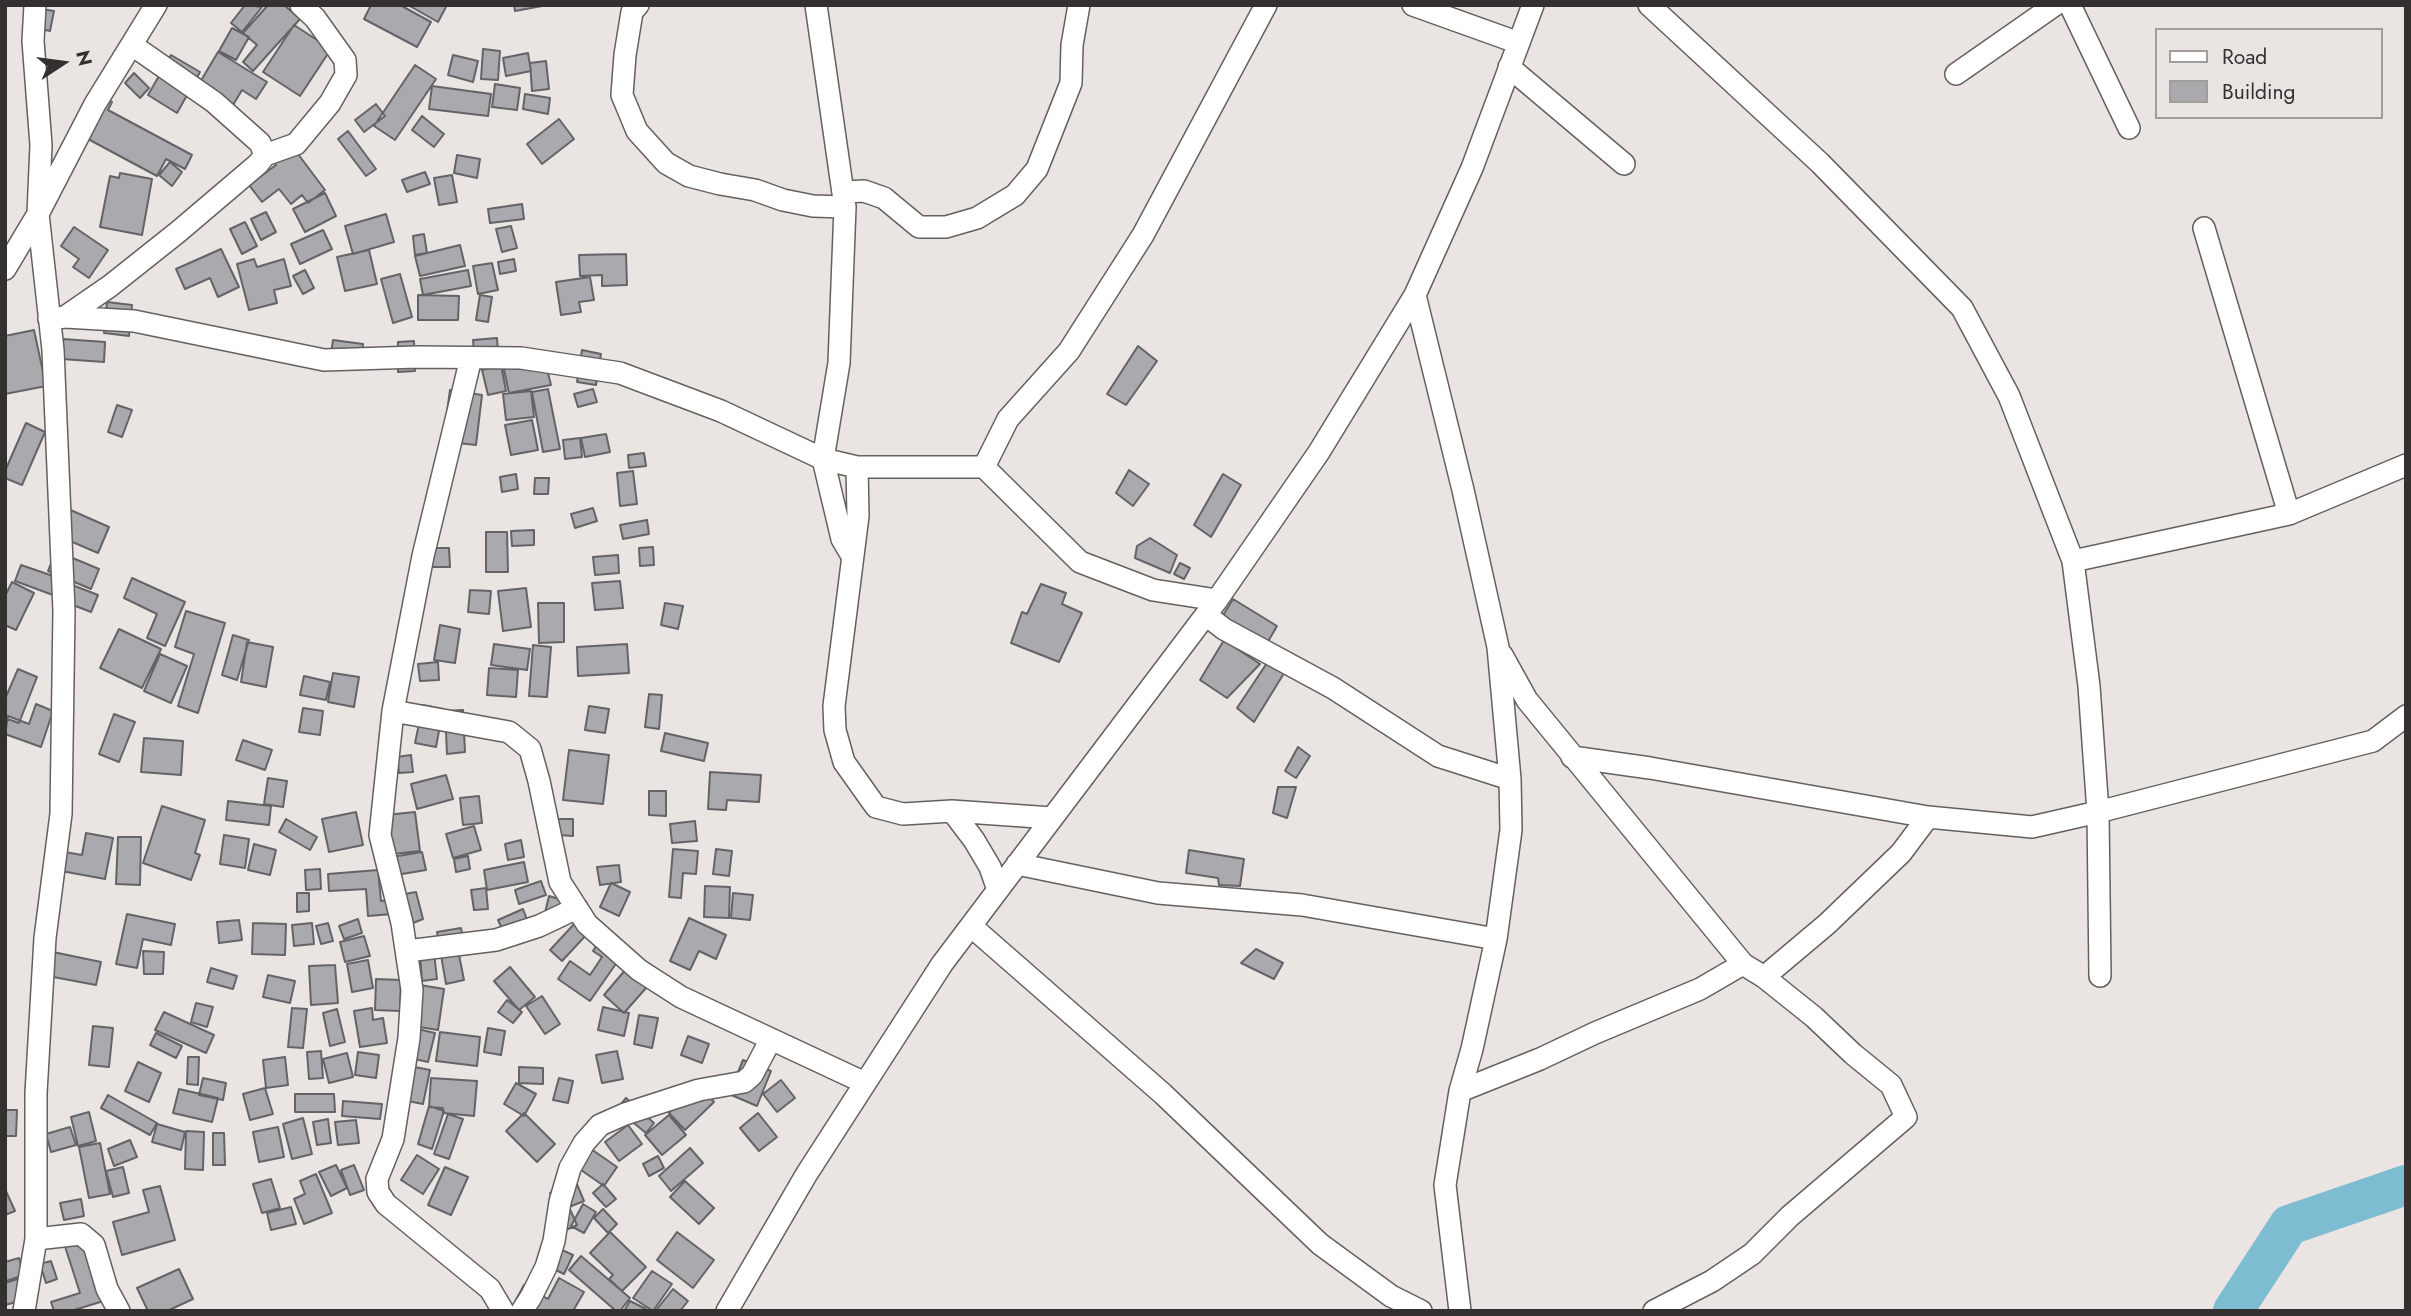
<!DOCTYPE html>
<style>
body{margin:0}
#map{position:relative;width:2411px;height:1316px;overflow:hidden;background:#eae5e2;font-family:Jost,sans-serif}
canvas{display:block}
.frame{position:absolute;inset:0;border:7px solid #33302f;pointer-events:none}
.legend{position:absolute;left:2155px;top:28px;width:228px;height:91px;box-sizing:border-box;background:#eae5e2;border:2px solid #a19d9a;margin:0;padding:9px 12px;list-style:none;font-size:21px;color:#33302f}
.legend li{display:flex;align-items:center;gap:14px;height:35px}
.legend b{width:35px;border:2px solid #a19d9a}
.north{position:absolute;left:28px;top:28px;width:70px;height:70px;-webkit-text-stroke:5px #eae5e2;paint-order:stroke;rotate:77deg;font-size:19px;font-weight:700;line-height:28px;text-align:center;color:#33302f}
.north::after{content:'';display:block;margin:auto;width:24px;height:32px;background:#33302f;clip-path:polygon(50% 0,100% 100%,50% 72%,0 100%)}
</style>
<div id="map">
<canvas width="2411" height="1316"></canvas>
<div class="frame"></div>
<ul class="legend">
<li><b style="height:9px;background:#fff"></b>Road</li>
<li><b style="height:19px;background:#aaa9ae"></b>Building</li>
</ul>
<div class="north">N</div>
</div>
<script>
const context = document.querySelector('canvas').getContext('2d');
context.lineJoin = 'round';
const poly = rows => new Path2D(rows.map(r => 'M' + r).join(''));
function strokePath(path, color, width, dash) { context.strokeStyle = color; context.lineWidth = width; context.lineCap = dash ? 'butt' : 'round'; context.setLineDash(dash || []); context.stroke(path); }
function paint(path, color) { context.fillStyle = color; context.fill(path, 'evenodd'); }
strokePath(poly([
 [2233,1311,2289,1225,2406,1185]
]), '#7ebcd2', 40);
const building = poly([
 [245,5,262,7,242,32,231,23,245,5],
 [268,5,284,5,300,19,253,71,243,62,257,45,243,33,268,5],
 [371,5,400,5,431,22,417,47,364,19,371,5],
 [408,5,447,5,438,22,408,5],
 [514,5,542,5,542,6,515,11,514,5],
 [41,9,54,11,50,31,37,28,41,9],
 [294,25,331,49,300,96,263,72,294,25],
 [232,28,249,37,236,60,219,51,232,28],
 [483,49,500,51,498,80,481,79,483,49],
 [218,52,267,82,256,99,242,90,227,115,193,94,218,52],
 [528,53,531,71,506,76,503,58,528,53],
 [171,55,200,72,177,113,148,95,171,55],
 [453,55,478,61,473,82,448,75,453,55],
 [546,61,549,89,532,91,530,63,546,61],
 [415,65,436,79,395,140,374,126,415,65],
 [134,73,149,88,140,98,125,83,134,73],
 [495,84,520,88,517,110,492,107,495,84],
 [432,86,491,94,488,116,429,109,432,86],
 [93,92,112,102,108,110,192,155,185,169,166,159,157,176,73,131,93,92],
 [525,94,550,98,548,114,523,109,525,94],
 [376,104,385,116,364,132,355,120,376,104],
 [422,116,444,134,434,147,412,130,422,116],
 [559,119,574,139,542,164,527,144,559,119],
 [348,131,376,169,366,176,338,139,348,131],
 [286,138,325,190,308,203,302,195,291,204,279,189,262,202,249,185,276,165,267,153,286,138],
 [457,155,480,159,477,178,454,173,457,155],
 [170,162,182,172,172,186,159,175,170,162],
 [425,172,430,184,407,192,402,180,425,172],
 [120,173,152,179,142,235,100,227,110,176,119,178,120,173],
 [452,175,457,202,439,205,434,178,452,175],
 [325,193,336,216,305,232,293,209,325,193],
 [522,204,524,219,490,223,488,209,522,204],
 [266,212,276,232,261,240,251,219,266,212],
 [386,214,394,242,353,254,345,226,386,214],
 [245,222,257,246,242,254,230,229,245,222],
 [511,226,517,248,502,252,496,229,511,226],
 [74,227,108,250,89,278,73,267,79,259,61,246,74,227],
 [323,230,332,249,300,264,291,244,323,230],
 [424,234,427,253,415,255,413,236,424,234],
 [460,245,465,266,420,276,415,256,460,245],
 [221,249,239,287,218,297,210,278,185,289,176,269,221,249],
 [369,250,377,284,345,291,337,257,369,250],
 [626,254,627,285,602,286,602,275,580,276,579,255,626,254],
 [254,259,257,267,284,259,291,286,274,290,277,303,249,310,237,264,254,259],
 [514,259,516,271,500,274,498,262,514,259],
 [492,263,498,290,478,294,473,266,492,263],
 [305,270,314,288,303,294,293,276,305,270],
 [468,270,471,286,423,295,420,279,468,270],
 [400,274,412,317,393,323,381,279,400,274],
 [590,277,594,300,579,302,581,312,561,315,556,282,590,277],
 [418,295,459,296,458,320,418,320,418,295],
 [480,295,492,297,488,322,476,320,480,295],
 [107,302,132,305,129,336,104,333,107,302],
 [34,330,46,386,5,394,5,336,34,330],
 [497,338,499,364,475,365,473,340,497,338],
 [63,339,105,342,104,362,62,359,63,339],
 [333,340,363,344,361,365,330,361,333,340],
 [414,341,415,371,398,372,398,342,414,341],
 [1138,346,1157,361,1126,405,1107,394,1138,346],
 [521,347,526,369,546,365,551,385,509,393,500,351,521,347],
 [582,350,601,354,596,385,577,382,582,350],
 [501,365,506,391,488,395,482,370,501,365],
 [548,389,560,449,543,452,532,392,548,389],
 [593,389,597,402,578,407,574,394,593,389],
 [450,390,482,395,476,445,458,443,447,412,450,390],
 [531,391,534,417,506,420,503,394,531,391],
 [117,405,132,410,122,437,108,432,117,405],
 [532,420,538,450,511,455,505,425,532,420],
 [26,423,45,432,22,485,5,478,5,471,26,423],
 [606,434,610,452,585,457,581,438,606,434],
 [580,438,582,457,565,459,563,440,580,438],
 [644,453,646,466,629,468,628,455,644,453],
 [1129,470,1149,484,1133,506,1116,493,1129,470],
 [633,471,637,504,620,506,617,473,633,471],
 [516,474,518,489,502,492,500,477,516,474],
 [1223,474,1241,485,1211,537,1194,525,1223,474],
 [535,478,549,478,548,494,534,494,535,478],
 [66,508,109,527,98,553,54,534,66,508],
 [593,508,597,521,575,528,571,514,593,508],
 [647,520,649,534,623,539,620,525,647,520],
 [534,530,534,545,512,546,511,531,534,530],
 [486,532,507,532,508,572,486,572,486,532],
 [1150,538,1177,555,1170,573,1135,558,1137,546,1150,538],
 [653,547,654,565,640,566,639,548,653,547],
 [427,548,449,548,450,567,428,567,427,548],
 [56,551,99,569,91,589,48,571,56,551],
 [618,555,619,573,595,575,593,557,618,555],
 [1180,563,1190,568,1184,579,1174,574,1180,563],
 [21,565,59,578,53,595,15,581,21,565],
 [132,578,185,602,165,646,147,638,157,614,124,598,132,578],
 [62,581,98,595,91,612,55,598,62,581],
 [620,581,623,608,595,610,592,583,620,581],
 [12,582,34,593,16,630,5,625,5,596,12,582],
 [1041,584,1066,593,1062,604,1082,613,1059,662,1011,643,1022,612,1027,614,1041,584],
 [526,588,531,627,503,631,498,591,526,588],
 [470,590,491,591,489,614,468,612,470,590],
 [1233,599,1277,626,1266,645,1222,617,1233,599],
 [538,603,564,603,564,642,539,643,538,603],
 [665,603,683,606,678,629,661,625,665,603],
 [186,611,225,623,198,713,178,706,194,654,175,647,186,611],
 [440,625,460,629,455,663,434,660,440,625],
 [119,629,161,649,142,688,100,668,119,629],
 [233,635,249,640,237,680,222,675,233,635],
 [1224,640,1260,664,1227,698,1200,680,1224,640],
 [247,642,273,647,266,687,241,682,247,642],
 [494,644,530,649,527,670,491,665,494,644],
 [627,644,629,673,578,676,577,647,627,644],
 [533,645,551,647,547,697,529,696,533,645],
 [160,654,187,666,171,703,144,691,160,654],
 [1269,660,1286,670,1254,722,1237,708,1269,660],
 [438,662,439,680,420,681,418,664,438,662],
 [489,668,518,670,516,697,487,695,489,668],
 [18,669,37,677,19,723,5,718,5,699,18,669],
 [333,673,359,677,354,707,328,702,333,673],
 [304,676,330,682,326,700,300,695,304,676],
 [649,694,662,695,659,729,645,727,649,694],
 [36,704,53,711,41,747,5,734,8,716,29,724,36,704],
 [423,705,443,709,436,747,415,743,423,705],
 [589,706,609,709,605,733,585,730,589,706],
 [303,708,323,711,320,735,299,732,303,708],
 [463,710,465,752,447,754,445,711,463,710],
 [114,714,135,722,119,762,99,754,114,714],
 [665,733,708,743,704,761,661,751,665,733],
 [144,738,183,741,181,775,141,772,144,738],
 [243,740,272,750,265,770,236,760,243,740],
 [1298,747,1310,756,1296,778,1285,771,1298,747],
 [569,750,609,755,603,804,563,800,569,750],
 [411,755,413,772,399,773,397,757,411,755],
 [710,772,761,775,759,802,727,800,726,810,708,809,710,772],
 [446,775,453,799,417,809,411,784,446,775],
 [268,778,287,781,283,807,264,804,268,778],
 [1278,787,1296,787,1287,818,1273,813,1278,787],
 [649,791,666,791,666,816,649,815,649,791],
 [479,796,482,823,463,825,460,798,479,796],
 [228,801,271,806,269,825,226,820,228,801],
 [162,806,205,820,195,853,200,855,191,880,143,863,162,806],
 [356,812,363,845,329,852,322,819,356,812],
 [415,812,420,851,393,854,386,815,415,812],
 [286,819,317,837,310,850,279,832,286,819],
 [558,819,573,819,573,836,558,835,558,819],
 [695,821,697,841,672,843,670,824,695,821],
 [474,826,481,850,453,858,446,834,474,826],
 [86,833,113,838,105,879,45,868,48,849,82,855,86,833],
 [224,835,249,839,245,868,220,864,224,835],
 [118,837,141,837,140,885,116,884,118,837],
 [521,840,524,857,508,860,505,844,521,840],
 [254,844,276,850,270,875,248,870,254,844],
 [673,849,698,851,696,874,683,873,681,898,669,897,673,849],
 [716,849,732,851,729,876,713,874,716,849],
 [1189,850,1244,859,1240,886,1219,885,1218,878,1186,873,1189,850],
 [422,852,426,870,396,875,392,857,422,852],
 [468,856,470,869,456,872,454,859,468,856],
 [524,862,528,882,487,890,484,870,524,862],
 [619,865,621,882,600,885,597,867,619,865],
 [320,869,321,889,306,890,305,870,320,869],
 [378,870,381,901,391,900,392,914,368,916,366,889,329,891,328,874,378,870],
 [541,881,546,895,519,904,515,890,541,881],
 [611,883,630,892,619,916,600,907,611,883],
 [705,886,730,887,729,918,704,917,705,886],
 [486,888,488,909,474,910,471,890,486,888],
 [416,892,423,919,413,923,405,894,416,892],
 [297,893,309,893,309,911,297,912,297,893],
 [733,893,753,895,750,920,731,918,733,893],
 [549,896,566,901,544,917,549,896],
 [523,909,529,925,505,935,498,920,523,909],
 [127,914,175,924,171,945,143,939,137,968,116,964,127,914],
 [689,918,726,935,716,959,699,951,690,970,670,961,689,918],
 [358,919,362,933,344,939,339,926,358,919],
 [239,920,242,940,219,943,217,922,239,920],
 [576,922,588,933,562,961,550,950,576,922],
 [253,923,286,924,285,955,252,954,253,923],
 [312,923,314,944,294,946,292,925,312,923],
 [328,923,333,941,321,944,316,926,328,923],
 [461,928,465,949,458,950,464,980,446,984,437,932,461,928],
 [364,936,370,956,345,962,340,942,364,936],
 [600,940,622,955,590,1001,558,979,570,961,590,975,602,957,593,951,600,940],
 [1256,949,1283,963,1274,979,1241,963,1256,949],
 [143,951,164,952,163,974,144,974,143,951],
 [53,952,101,962,96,985,48,976,53,952],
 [434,953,437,979,422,981,420,954,434,953],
 [368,960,373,988,352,992,347,964,368,960],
 [632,962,653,980,624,1013,604,995,632,962],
 [335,965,338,1003,311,1005,309,966,335,965],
 [510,967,535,997,519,1010,494,981,510,967],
 [211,968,237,976,233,989,207,982,211,968],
 [268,975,295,981,290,1003,263,997,268,975],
 [376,979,401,980,400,1011,375,1010,376,979],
 [420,985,444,989,438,1030,413,1026,420,985],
 [542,996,560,1024,545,1034,526,1006,542,996],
 [507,1000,522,1012,513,1023,498,1012,507,1000],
 [196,1003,213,1007,207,1027,191,1022,196,1003],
 [603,1007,629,1013,624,1036,598,1030,603,1007],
 [292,1008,307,1009,303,1048,288,1047,292,1008],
 [372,1008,373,1020,383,1018,387,1043,360,1047,354,1011,372,1008],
 [337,1009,345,1042,330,1046,323,1013,337,1009],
 [164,1012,214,1035,206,1053,155,1030,164,1012],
 [639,1015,658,1018,652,1048,634,1044,639,1015],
 [93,1026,113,1028,109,1067,89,1065,93,1026],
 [413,1028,435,1033,428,1062,406,1057,413,1028],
 [488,1028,505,1031,501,1055,484,1052,488,1028],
 [440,1032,480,1037,477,1066,436,1061,440,1032],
 [156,1033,182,1046,176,1058,150,1045,156,1033],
 [688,1036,709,1044,702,1063,681,1055,688,1036],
 [321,1051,323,1078,309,1079,307,1052,321,1051],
 [617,1051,623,1079,602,1083,596,1055,617,1051],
 [358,1052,379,1055,376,1078,355,1075,358,1052],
 [347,1053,353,1077,329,1083,323,1059,347,1053],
 [188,1057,199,1057,198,1085,187,1084,188,1057],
 [285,1057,288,1085,266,1088,263,1060,285,1057],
 [743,1060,771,1071,757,1106,729,1094,743,1060],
 [138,1062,161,1073,149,1102,125,1091,138,1062],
 [404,1065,430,1070,423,1104,397,1099,404,1065],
 [519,1067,543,1068,543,1084,519,1083,519,1067],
 [203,1078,226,1083,223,1100,199,1095,203,1078],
 [431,1078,477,1081,474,1116,443,1113,443,1108,429,1107,431,1078],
 [559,1078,573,1081,568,1103,553,1100,559,1078],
 [781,1080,795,1098,777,1112,763,1094,781,1080],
 [516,1083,536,1094,524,1116,504,1104,516,1083],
 [698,1085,714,1102,685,1130,669,1113,698,1085],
 [265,1088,273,1114,250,1120,243,1094,265,1088],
 [179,1089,218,1098,212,1122,173,1113,179,1089],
 [295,1094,334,1094,335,1112,295,1112,295,1094],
 [108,1095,157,1123,150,1135,101,1108,108,1095],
 [626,1098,654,1123,646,1133,617,1109,626,1098],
 [343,1101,382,1104,380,1119,342,1116,343,1101],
 [429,1106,444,1111,432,1149,418,1144,429,1106],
 [5,1110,17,1110,16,1136,5,1136,5,1110],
 [89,1112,96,1141,78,1146,71,1117,89,1112],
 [524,1113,555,1144,537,1162,506,1131,524,1113],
 [758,1113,777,1137,759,1151,740,1128,758,1113],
 [448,1114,463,1119,449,1159,434,1154,448,1114],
 [669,1115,686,1135,662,1155,645,1135,669,1115],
 [303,1118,312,1154,292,1159,283,1124,303,1118],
 [328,1119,331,1143,317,1145,313,1122,328,1119],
 [356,1120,359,1143,338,1145,335,1122,356,1120],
 [157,1124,185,1132,181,1150,152,1142,157,1124],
 [628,1125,642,1144,619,1161,605,1142,628,1125],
 [70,1127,76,1145,51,1152,46,1134,70,1127],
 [278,1127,284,1157,259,1162,253,1132,278,1127],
 [186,1131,204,1132,203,1170,185,1169,186,1131],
 [213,1133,224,1133,225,1165,213,1165,213,1133],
 [130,1140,137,1157,114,1166,108,1149,130,1140],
 [581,1142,617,1167,604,1186,568,1161,581,1142],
 [100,1143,110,1194,89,1198,79,1147,100,1143],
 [690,1148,703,1163,671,1191,659,1176,690,1148],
 [417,1155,439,1169,423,1194,401,1180,417,1155],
 [658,1156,664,1168,649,1176,643,1164,658,1156],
 [336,1165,347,1188,331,1196,319,1172,336,1165],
 [354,1165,364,1190,350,1195,341,1170,354,1165],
 [123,1167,129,1193,113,1197,106,1171,123,1167],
 [445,1167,468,1177,451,1215,428,1205,445,1167],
 [316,1174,332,1213,304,1224,294,1199,305,1194,300,1181,316,1174],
 [271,1179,280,1208,262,1213,253,1184,271,1179],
 [685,1181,714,1208,699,1224,670,1197,685,1181],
 [576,1182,584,1201,569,1207,577,1225,566,1230,550,1193,576,1182],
 [603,1184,616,1199,606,1207,593,1193,603,1184],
 [160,1186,175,1240,122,1255,113,1222,149,1212,143,1190,160,1186],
 [5,1189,15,1211,5,1215,5,1189],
 [81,1199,84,1216,64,1220,60,1203,81,1199],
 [583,1204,596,1212,584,1233,571,1226,583,1204],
 [291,1207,296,1224,271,1230,267,1213,291,1207],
 [603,1209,617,1224,608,1233,594,1218,603,1209],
 [87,1226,110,1299,71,1311,54,1311,51,1302,80,1293,61,1234,87,1226],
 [610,1232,646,1267,622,1291,609,1279,613,1275,590,1253,610,1232],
 [677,1232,714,1260,693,1288,657,1260,677,1232],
 [549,1244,573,1255,564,1274,541,1263,549,1244],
 [581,1256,630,1298,620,1311,616,1311,569,1270,581,1256],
 [19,1258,24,1275,6,1281,5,1262,19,1258],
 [51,1261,57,1279,46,1283,40,1264,51,1261],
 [179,1269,193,1299,167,1311,148,1311,137,1288,179,1269],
 [652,1271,672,1284,653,1311,633,1298,652,1271],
 [21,1278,27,1299,5,1305,5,1283,21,1278],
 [559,1278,584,1292,573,1311,518,1311,512,1307,524,1285,548,1299,559,1278],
 [673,1289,688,1301,680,1311,660,1311,657,1309,673,1289],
 [630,1301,646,1309,645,1311,624,1311,630,1301]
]);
paint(building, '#aaa9ae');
strokePath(building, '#646367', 2);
const minor = poly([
 [638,5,632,12,625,55,622,95,637,131,666,163,689,176,720,184,755,190,783,200,813,206,845,207],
 [816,5,845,207,839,363,823,459,842,539,852,556],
 [1413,5,1519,43],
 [2070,5,2129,128],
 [132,45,214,102,260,143,265,155],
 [1509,67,1624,164],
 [1956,74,2055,5],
 [845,192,864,191,884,198,919,227,946,227,977,218,1015,195,1037,169,1071,83,1072,45,1079,5],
 [2204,228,2289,514],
 [5,269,38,214,95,104,156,5],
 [1415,295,1463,490,1498,647,1510,779,1511,830,1496,939,1472,1049,1460,1091,1445,1185,1460,1311],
 [65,317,110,286,178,232,258,164,265,155,296,144,330,103,346,75,345,60,315,18,301,5],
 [49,319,65,317,134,321,324,360,417,357,521,358,620,373,721,411,823,459,857,467,984,467,1080,562,1153,590,1217,600],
 [471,358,423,556,393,711,380,835,402,923,412,990,409,1038,393,1139,377,1179,378,1192,386,1204,490,1289,503,1311],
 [857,467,858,516,834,706,835,730,844,762,876,807,903,814,952,811,1052,818],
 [984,467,1008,419,1069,351,1143,235,1266,5],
 [2073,561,2289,514,2406,465],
 [1206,615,1224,629,1333,688,1438,756,1510,779],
 [1502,655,1527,700,1743,964,1764,977,1814,1017,1853,1054,1891,1085,1906,1117,1790,1216,1752,1254,1712,1281,1654,1311],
 [393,711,509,732,530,749,539,781,560,882,587,924,639,970,681,997,865,1083],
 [1572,757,1650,768,1928,817,2032,827,2098,812,2089,686,2073,561,2009,396,1962,308,1820,163,1649,5],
 [952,811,974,840,990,867,998,890],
 [1017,864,1158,893,1302,905,1496,939],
 [971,926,1163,1094,1320,1244,1391,1296,1421,1311],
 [407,951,496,940,539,926,577,908],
 [2100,976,2098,812,2373,741,2406,716],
 [1764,977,1827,924,1901,853,1928,817],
 [1460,1091,1540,1059,1595,1033,1700,989,1743,964],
 [36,1239,81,1234,94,1245,107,1289,119,1311],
 [24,1311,36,1239,36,1093,45,938,61,814,64,611,53,350,38,214,41,145,33,41,35,5],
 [522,1311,531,1297,546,1267,554,1241,560,1202,570,1168,584,1143,600,1125,625,1114,699,1090,744,1082,752,1075,771,1039],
 [727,1311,806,1175,942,964,1217,600,1319,452,1415,295,1472,168,1533,5]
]);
strokePath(minor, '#65605e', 24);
strokePath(minor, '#fff', 21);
</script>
